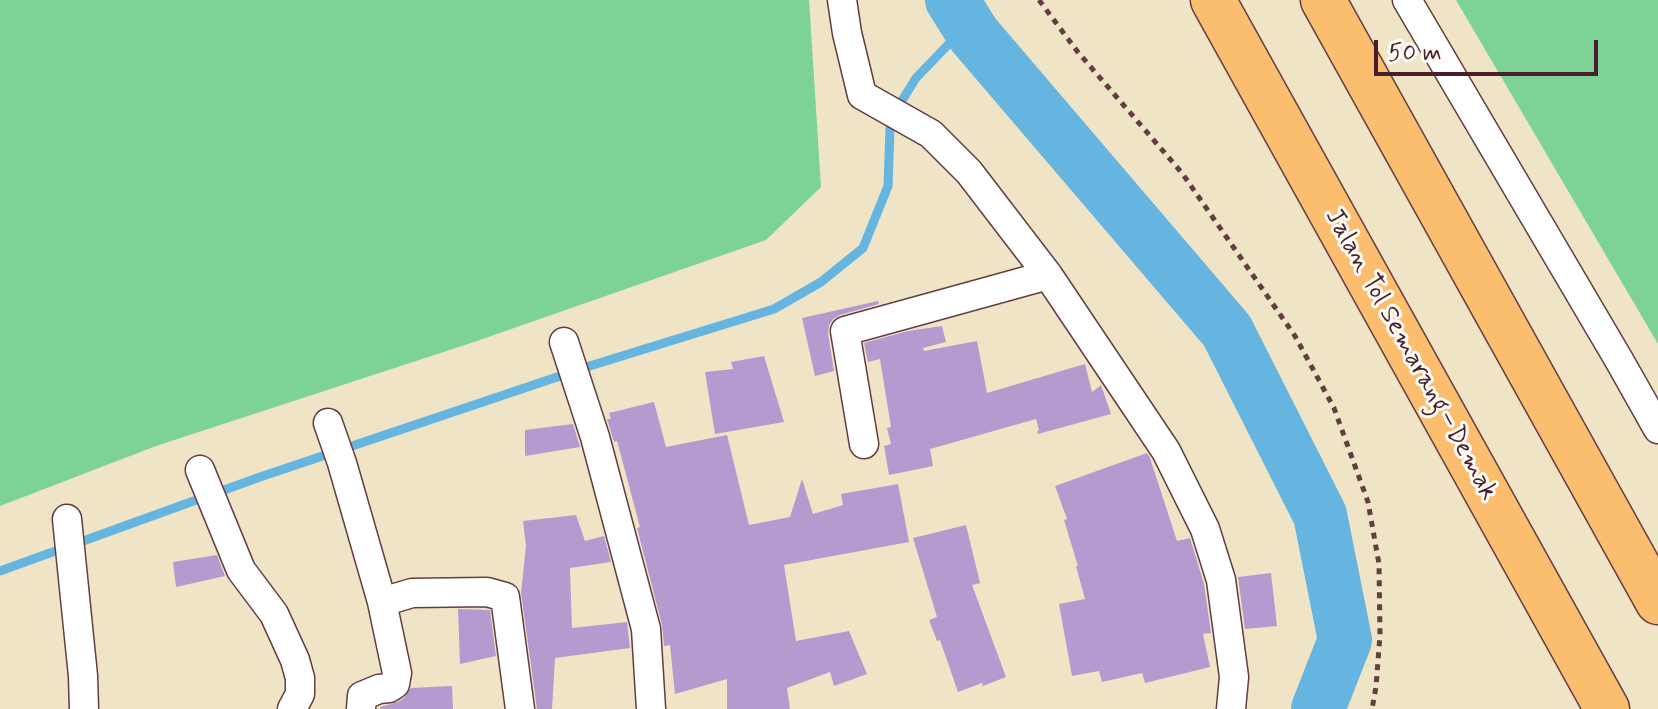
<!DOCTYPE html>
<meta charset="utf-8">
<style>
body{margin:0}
#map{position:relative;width:1658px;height:709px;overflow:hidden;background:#efe4c6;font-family:Mynerve,sans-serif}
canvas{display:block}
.scale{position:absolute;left:1374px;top:40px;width:224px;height:36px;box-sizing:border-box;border:4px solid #4a1f2b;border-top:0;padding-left:10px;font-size:24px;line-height:28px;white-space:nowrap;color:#4a1f2b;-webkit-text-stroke:6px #fdfcf7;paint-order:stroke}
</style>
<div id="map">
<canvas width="1658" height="709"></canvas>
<div class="scale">50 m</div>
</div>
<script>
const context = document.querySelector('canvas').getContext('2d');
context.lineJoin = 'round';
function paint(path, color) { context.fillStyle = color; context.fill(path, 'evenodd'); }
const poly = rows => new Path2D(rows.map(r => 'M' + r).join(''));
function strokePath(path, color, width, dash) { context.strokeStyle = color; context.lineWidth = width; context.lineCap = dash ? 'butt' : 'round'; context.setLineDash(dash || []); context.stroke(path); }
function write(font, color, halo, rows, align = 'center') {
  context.font = font + ' Mynerve,sans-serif'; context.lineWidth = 6; context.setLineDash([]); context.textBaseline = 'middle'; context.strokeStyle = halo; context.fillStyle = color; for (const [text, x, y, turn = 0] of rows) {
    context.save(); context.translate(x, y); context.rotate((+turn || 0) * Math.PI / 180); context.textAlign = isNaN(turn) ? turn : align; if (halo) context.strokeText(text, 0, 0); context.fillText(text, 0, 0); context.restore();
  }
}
paint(poly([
 [0,0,809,0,821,187,766,240,474,342,156,446,0,506],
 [1456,0,1658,0,1658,344]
]), '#7dd296');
strokePath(poly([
 [898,107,916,78,968,24],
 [580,369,774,309,821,282,863,248,888,186,890,128],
 [0,571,260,477,569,373]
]), '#66b4e0', 9);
strokePath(poly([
 [952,0,974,35,1227,331,1320,515,1345,640,1318,709]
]), '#66b4e0', 54);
paint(poly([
 [878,301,879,304,840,315,833,319,829,325,828,333,834,371,815,376,802,318],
 [942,326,946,342,923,348,924,351,977,341,987,393,1085,364,1092,392,1101,385,1111,414,1038,434,1037,432,1039,430,1036,419,930,449,933,466,889,475,884,446,891,444,887,428,891,427,880,359,868,362,864,343,908,331],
 [764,356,784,422,715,434,705,372,733,369,731,362],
 [654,402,666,447,727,435,749,525,790,517,802,479,813,514,843,505,841,494,898,484,909,542,784,565,796,641,849,631,867,674,834,686,830,672,787,688,790,709,727,709,727,679,675,694,670,645,664,646,662,625,637,528,640,527,617,441,614,442,607,419,611,419,609,413],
 [573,424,580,447,525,456,525,430],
 [1147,453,1150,458,1177,541,1190,538,1204,584,1211,633,1203,634,1210,667,1145,683,1142,673,1102,682,1099,671,1072,676,1059,604,1085,599,1076,566,1078,566,1064,520,1067,519,1055,486],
 [576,515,585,541,604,536,611,562,570,568,572,628,627,622,630,648,555,658,552,709,537,709,521,593,526,546,523,521],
 [966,525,980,583,972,585,1006,677,983,686,982,683,958,692,940,640,937,641,929,620,937,617,913,538],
 [217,555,225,576,176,587,173,562],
 [1271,573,1277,626,1245,629,1238,577],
 [458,609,490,610,496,656,460,664],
 [452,686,453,709,380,709,380,707,398,702,404,698,411,688]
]), '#b49ace');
const street = poly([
 [842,0,847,33,862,95,931,134,969,172,1048,275,1166,451,1205,529,1221,580,1234,677,1231,709],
 [1407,0,1619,360,1658,429],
 [564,342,595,437,646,629,651,709],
 [328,423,342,463,382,602,397,673,395,684,389,688,379,689,362,696,361,709],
 [864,444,845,331,1048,275],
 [200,470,241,570,274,614,295,660,300,678,300,694,292,709],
 [67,519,83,676,84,709],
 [382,602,412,593,487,592,505,597,520,709]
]);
const highway = poly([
 [1213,0,1607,709],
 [1323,0,1658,602]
]);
strokePath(street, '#633d42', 31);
strokePath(highway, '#633d42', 47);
strokePath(poly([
 [1039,0,1077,51,1182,173,1295,336,1334,408,1368,502,1379,564,1380,635,1376,687,1372,709]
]), '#633d42', 5, [6, 6]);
strokePath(street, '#fff', 28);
strokePath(highway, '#fbbd6e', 44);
write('26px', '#4a1f2b', '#fdfcf7', [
 ["Jalan Tol Semarang–Demak",1410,355,61]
]);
</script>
